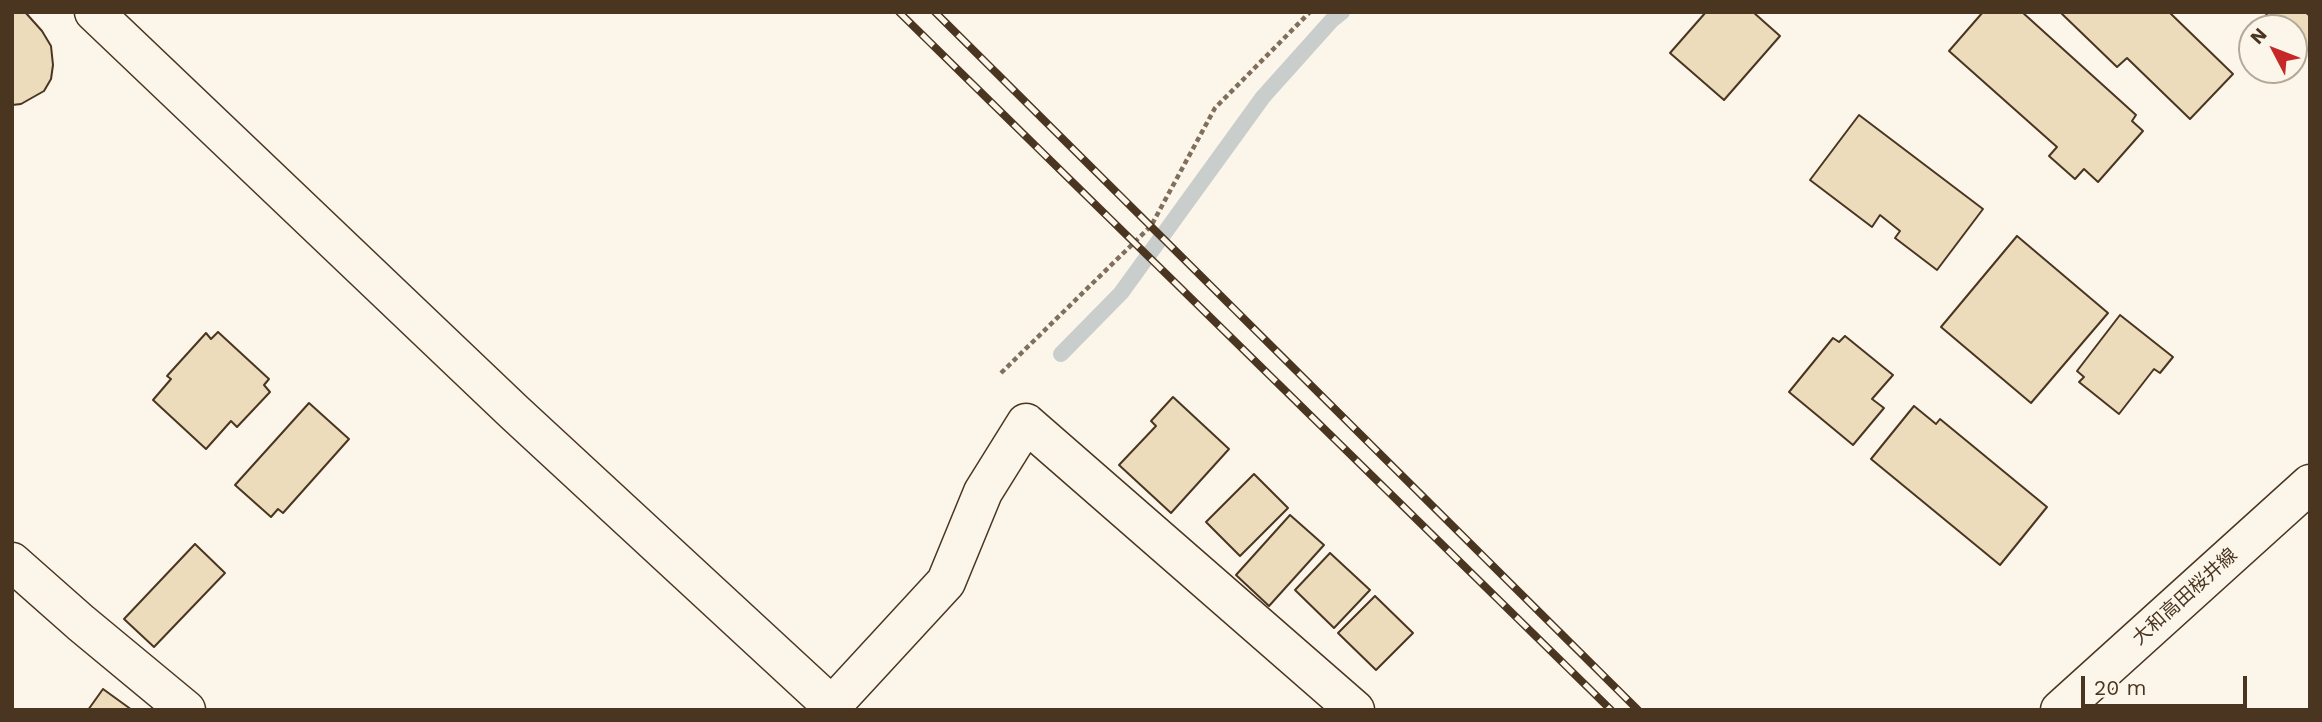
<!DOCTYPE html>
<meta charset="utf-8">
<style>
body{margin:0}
#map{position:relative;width:2322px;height:722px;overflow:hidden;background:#fbf6e9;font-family:"Work Sans",sans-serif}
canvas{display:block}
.frame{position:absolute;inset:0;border:14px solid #4a3520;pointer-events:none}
.north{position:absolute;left:2238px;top:14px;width:70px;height:70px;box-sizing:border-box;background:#fbf6e9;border:2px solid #b4a999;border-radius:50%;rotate:312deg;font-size:19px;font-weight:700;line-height:28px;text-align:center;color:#4a3520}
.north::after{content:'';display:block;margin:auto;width:24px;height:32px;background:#c62828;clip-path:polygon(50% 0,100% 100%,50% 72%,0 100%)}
.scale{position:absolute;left:2081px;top:676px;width:166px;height:32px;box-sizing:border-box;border:4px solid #4a3520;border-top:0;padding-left:9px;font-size:21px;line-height:24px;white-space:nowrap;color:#4a3520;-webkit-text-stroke:5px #fbf6e9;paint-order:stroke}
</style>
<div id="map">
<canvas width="2322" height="722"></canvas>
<div class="frame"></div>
<div class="north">N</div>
<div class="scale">20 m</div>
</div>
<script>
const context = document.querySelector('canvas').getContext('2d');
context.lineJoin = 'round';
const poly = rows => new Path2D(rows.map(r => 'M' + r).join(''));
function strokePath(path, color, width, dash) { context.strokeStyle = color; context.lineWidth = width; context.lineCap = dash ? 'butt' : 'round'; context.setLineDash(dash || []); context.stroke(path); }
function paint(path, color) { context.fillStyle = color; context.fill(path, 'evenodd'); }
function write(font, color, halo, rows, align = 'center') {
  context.font = font + ' "Work Sans","Noto Sans JP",sans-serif'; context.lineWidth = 5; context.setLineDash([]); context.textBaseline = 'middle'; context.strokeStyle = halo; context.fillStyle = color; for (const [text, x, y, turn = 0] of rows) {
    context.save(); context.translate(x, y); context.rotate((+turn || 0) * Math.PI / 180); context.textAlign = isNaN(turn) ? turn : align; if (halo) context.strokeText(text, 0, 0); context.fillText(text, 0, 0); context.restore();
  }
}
strokePath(poly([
 [1061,354,1121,293,1263,97,1332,20,1342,12]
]), '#c9cecd', 16);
const building = poly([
 [12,12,25,12,42,31,51,46,53,65,51,79,44,91,21,104,12,105,12,12],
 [1706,12,1753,12,1780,36,1724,100,1670,53,1706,12],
 [1983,12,2022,12,2136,115,2132,121,2143,131,2098,182,2084,169,2075,179,2049,156,2057,147,1949,51,1983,12],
 [2060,12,2169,12,2233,74,2190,119,2127,58,2117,67,2060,12],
 [2269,12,2305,12,2310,16,2310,47,2294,64,2294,28,2254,28,2269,12],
 [1859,115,1983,209,1937,270,1895,238,1900,231,1880,215,1872,227,1810,180,1859,115],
 [2017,236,2108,313,2031,403,1941,327,2017,236],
 [2120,315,2173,357,2160,373,2154,369,2119,414,2079,382,2084,377,2077,371,2120,315],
 [218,332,269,379,264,385,270,392,237,427,231,421,206,449,153,400,171,379,167,376,206,333,211,339,218,332],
 [1845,336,1893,375,1872,399,1884,408,1853,445,1789,392,1833,338,1839,342,1845,336],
 [1173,397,1229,449,1171,513,1119,465,1156,426,1151,421,1173,397],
 [309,403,349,439,283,513,278,509,271,517,235,485,309,403],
 [1914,406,1936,424,1940,419,2047,507,2000,565,1871,459,1914,406],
 [1254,474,1288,508,1240,556,1206,522,1254,474],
 [1290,515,1324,545,1269,606,1236,575,1290,515],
 [195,544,225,573,154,647,124,619,195,544],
 [1330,553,1370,590,1334,628,1295,590,1330,553],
 [1375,596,1413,633,1376,670,1338,633,1375,596],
 [103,689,132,710,88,710,103,689]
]);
paint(building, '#ecdcbc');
strokePath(building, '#4a3520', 2);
const minor = poly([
 [94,12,514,412,831,705],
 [12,562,81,623,186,710],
 [828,710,946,582,983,492,1026,423,1355,710]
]);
const primary = poly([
 [2060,710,2310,484]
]);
strokePath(minor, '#4a3520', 41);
strokePath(primary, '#4a3520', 41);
strokePath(poly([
 [1001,373,1151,226,1215,108,1310,12]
]), '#7f6f5c', 4.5, [5, 3.5]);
strokePath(minor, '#fbf6e9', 38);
strokePath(primary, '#fbf6e9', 38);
const rail = poly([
 [899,12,1611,710],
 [935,12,1638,710]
]);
strokePath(rail, '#4a3520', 8);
strokePath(rail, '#fbf6e9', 5, [16]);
write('19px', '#4a3520', '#fbf6e9', [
 ["大和高田桜井線",2185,597,-42]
]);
</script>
